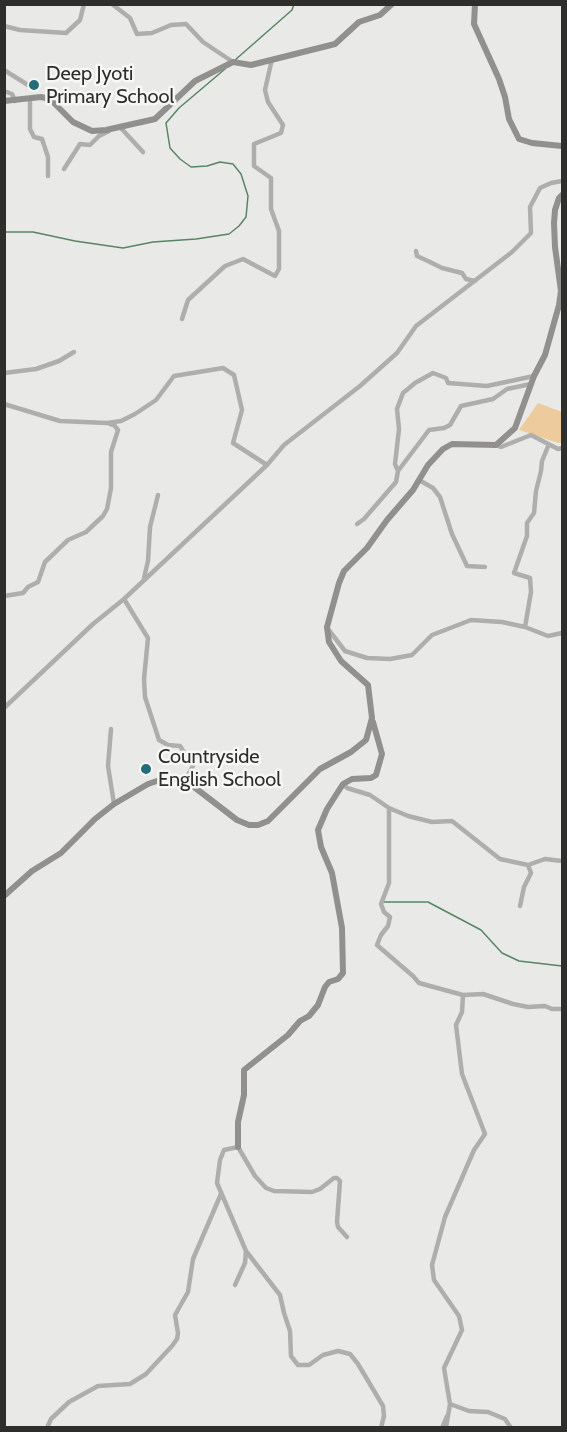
<!DOCTYPE html>
<style>
body{margin:0}
#map{position:relative;width:567px;height:1432px;overflow:hidden;background:#e9eae7;font-family:Cabin,sans-serif}
canvas{display:block}
.frame{position:absolute;inset:0;border:6px solid #2e2f2d;pointer-events:none}
</style>
<div id="map">
<canvas width="567" height="1432"></canvas>
<div class="frame"></div>
</div>
<script>
const context = document.querySelector('canvas').getContext('2d');
context.lineJoin = 'round';
function paint(path, color) { context.fillStyle = color; context.fill(path, 'evenodd'); }
const poly = rows => new Path2D(rows.map(r => 'M' + r).join(''));
function strokePath(path, color, width, dash) { context.strokeStyle = color; context.lineWidth = width; context.lineCap = dash ? 'butt' : 'round'; context.setLineDash(dash || []); context.stroke(path); }
function write(font, color, halo, rows, align = 'center') {
  context.font = font + ' Cabin,sans-serif'; context.lineWidth = 5; context.setLineDash([]); context.textBaseline = 'middle'; context.strokeStyle = halo; context.fillStyle = color; for (const [text, x, y, turn = 0] of rows) {
    context.save(); context.translate(x, y); context.rotate((+turn || 0) * Math.PI / 180); context.textAlign = isNaN(turn) ? turn : align; if (halo) context.strokeText(text, 0, 0); context.fillText(text, 0, 0); context.restore();
  }
}
paint(poly([
 [538,403,562,412,562,443,558,443,519,430]
]), '#eecb9c');
strokePath(poly([
 [235,60,292,10,294,4],
 [4,232,33,232,75,241,123,248,153,242,196,239,229,234,239,226,246,217,248,196,241,174,233,164,220,162,207,166,191,167,180,159,170,148,166,123,179,108,225,69],
 [384,902,428,902,481,930,502,953,519,961,562,966]
]), '#578564', 1.5);
strokePath(poly([
 [112,4,130,18,137,34,152,33,171,25,186,24,203,42,233,62],
 [4,26,20,30,66,33,80,20,84,4],
 [4,70,28,85],
 [4,91,12,94,15,101],
 [30,99,30,129,34,137,42,139,48,157,48,176],
 [120,127,143,152],
 [64,169,80,144,90,145,99,136,109,131],
 [416,251,417,256,430,262,442,268,462,273,466,279,475,281],
 [182,319,188,300,225,266,243,259,275,276,279,269,279,231,271,209,271,178,254,166,254,144,281,133,283,125,268,102,265,90,272,59],
 [4,373,36,369,59,361,74,352],
 [4,404,60,421,107,423,121,421,135,414,156,400,174,376,223,368,234,375,242,410,233,443,267,465],
 [496,445,501,447,531,435,558,449,562,448],
 [398,471,395,464,399,429,397,409,403,393,415,383,433,373,446,378,448,383,487,386,534,376],
 [419,480,433,488,440,497,452,534,467,566,485,567],
 [357,524,364,519,396,482,398,471,429,430,444,428,450,425,461,406,493,399,507,389,531,384],
 [144,578,148,561,150,527,158,495],
 [4,596,23,593,28,587,38,582,45,562,68,540,86,532,103,516,107,509,111,488,111,452,118,430,114,425,110,424],
 [124,599,148,638,144,679,145,697,159,740,168,745,180,746,193,766,185,780],
 [525,627,531,592,530,578,514,573,527,536,527,523,534,513,536,491,541,471,542,461,549,444],
 [328,629,345,651,367,658,390,659,412,655,432,635,471,620,502,622,525,627,548,636,562,633],
 [4,708,93,624,124,599,267,465,284,445,360,386,397,353,416,326,512,252,531,233,530,207,540,188,551,183,562,181],
 [111,729,108,766,114,804],
 [343,784,347,788,370,795,389,808,408,816,432,822,452,821,500,859,528,865,545,859,562,861],
 [389,808,389,883,381,904,384,912,390,917,388,926,381,935,377,945,413,976,419,983,463,995,462,1012,456,1025,462,1074,485,1134,474,1150,445,1217,432,1265,434,1280,459,1316,462,1330,444,1368,450,1404],
 [520,906,524,887,531,873,528,865],
 [463,995,483,994,513,1004,528,1007,545,1006,552,1009,562,1009],
 [347,1237,338,1227,337,1222,340,1181,337,1178,334,1178,320,1189,312,1192,274,1191,266,1188,255,1176,238,1147,224,1150,220,1160,217,1183,246,1251,280,1295,284,1313,290,1331,291,1356,298,1365,309,1365,323,1355,338,1351,350,1354,358,1364,383,1406,384,1416,381,1428],
 [235,1285,245,1263,246,1251],
 [47,1428,51,1419,69,1402,98,1386,130,1384,146,1374,172,1346,177,1339,178,1333,175,1315,188,1292,193,1259,221,1194],
 [442,1428,447,1416],
 [446,1428,450,1404,469,1411,488,1412,505,1419,511,1428]
]), '#aeaeac', 4.5);
strokePath(poly([
 [475,4,474,24,499,79,505,97,509,119,519,139,532,143,562,146],
 [4,101,41,97,50,99,73,122,92,131,106,130,155,119,195,81,233,62,251,65,335,44,359,22,380,15,392,4],
 [4,896,32,871,61,853,95,819,114,804,148,784,163,779,185,780,237,820,249,825,258,825,268,821,320,769,351,752,366,740,372,718,368,685,341,661,329,642,327,627,339,583,344,571,367,548,387,520,413,490,428,465,443,449,452,444,496,445,515,428,534,376,545,355,559,305,561,291,555,247,554,223,555,210,559,198,562,195],
 [238,1147,238,1122,244,1095,244,1070,288,1035,300,1021,309,1016,318,1005,325,987,329,982,338,979,343,973,342,928,332,873,321,847,318,830,327,809,343,784,352,779,371,778,376,775,382,754,373,722]
]), '#91908e', 6);
for (const [x, y, r, color] of [
 [34,85,6,"#256d79"],
 [146,769,6,"#256d79"]
]) { const dot = new Path2D(); dot.arc(x, y, r, 0, 2 * Math.PI); context.fillStyle = color; context.fill(dot); strokePath(dot, '#f7f7f4', 2); }
write('20px', '#2e2f2d', '#f7f7f4', [
 ["Deep Jyoti",46,74],
 ["Primary School",46,97],
 ["Countryside",158,757],
 ["English School",158,780]
], 'left');
</script>
